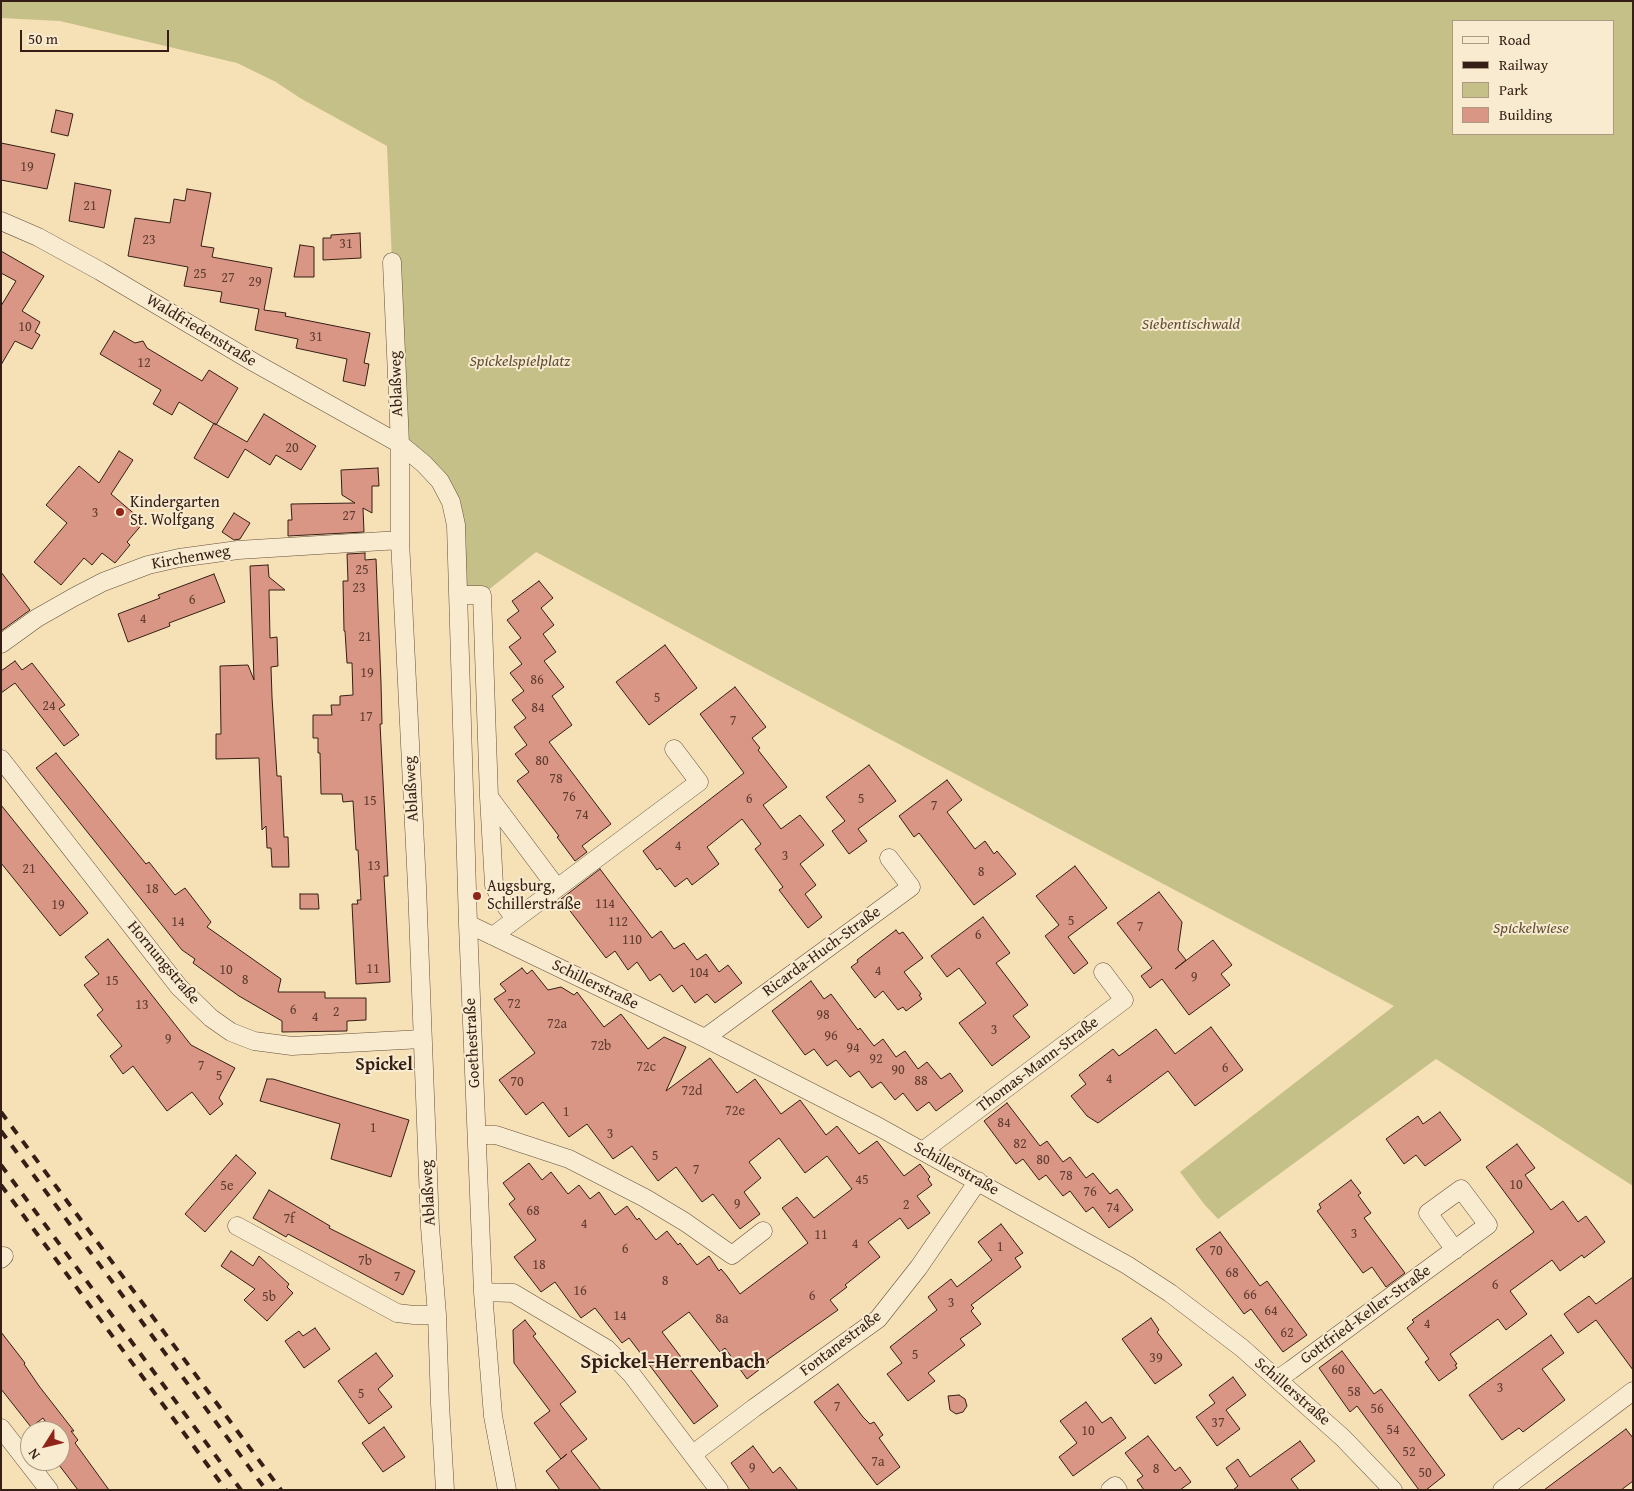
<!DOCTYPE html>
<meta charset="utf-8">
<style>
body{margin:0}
#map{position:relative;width:1634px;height:1491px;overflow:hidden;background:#f6e0b5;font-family:"Gentium Book Plus",serif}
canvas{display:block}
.frame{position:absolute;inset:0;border:2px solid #351e15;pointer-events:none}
.legend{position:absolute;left:1452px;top:20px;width:162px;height:115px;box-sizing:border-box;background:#f9ebcf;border:1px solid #ab9985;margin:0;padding:6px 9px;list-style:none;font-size:15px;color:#351e15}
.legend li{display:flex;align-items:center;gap:10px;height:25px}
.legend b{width:25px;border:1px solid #ab9985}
.north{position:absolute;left:20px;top:1421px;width:50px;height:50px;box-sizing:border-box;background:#f9ebcf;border:1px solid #ab9985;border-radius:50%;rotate:234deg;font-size:14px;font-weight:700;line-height:20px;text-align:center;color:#351e15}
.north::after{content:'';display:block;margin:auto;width:18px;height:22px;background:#8f2418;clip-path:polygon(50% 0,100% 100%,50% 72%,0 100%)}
.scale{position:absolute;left:20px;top:30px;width:149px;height:22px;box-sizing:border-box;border:2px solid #351e15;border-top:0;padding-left:6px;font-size:15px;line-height:18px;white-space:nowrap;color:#351e15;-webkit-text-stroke:4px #f9ebcf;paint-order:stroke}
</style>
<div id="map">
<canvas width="1634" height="1491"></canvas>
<div class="frame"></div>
<ul class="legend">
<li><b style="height:6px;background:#f9ebcf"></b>Road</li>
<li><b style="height:6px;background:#351e15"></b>Railway</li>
<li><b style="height:14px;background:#c4c088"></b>Park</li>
<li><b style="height:14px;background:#da9684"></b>Building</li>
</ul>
<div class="north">N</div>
<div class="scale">50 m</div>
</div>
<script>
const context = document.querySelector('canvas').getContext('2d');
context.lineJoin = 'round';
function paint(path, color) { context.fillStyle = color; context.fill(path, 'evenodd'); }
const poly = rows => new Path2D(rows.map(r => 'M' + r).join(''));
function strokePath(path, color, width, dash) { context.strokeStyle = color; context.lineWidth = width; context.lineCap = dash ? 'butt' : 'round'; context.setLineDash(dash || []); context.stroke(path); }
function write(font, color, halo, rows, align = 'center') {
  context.font = font + ' "Gentium Book Plus",serif'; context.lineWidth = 4; context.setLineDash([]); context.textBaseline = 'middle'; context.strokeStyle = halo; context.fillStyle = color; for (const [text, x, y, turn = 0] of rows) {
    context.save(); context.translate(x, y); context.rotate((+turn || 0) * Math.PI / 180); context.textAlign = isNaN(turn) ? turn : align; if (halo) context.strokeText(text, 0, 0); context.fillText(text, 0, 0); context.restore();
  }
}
paint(poly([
 [1,1,1633,1,1633,1186,1436,1059,1218,1219,1204,1204,1180,1172,1394,1006,536,552,482,595,459,595,451,502,400,444,387,146,300,98,276,82,237,63,60,21,1,18],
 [1453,21,1613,21,1613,134,1453,134]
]), '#c4c088');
const building = poly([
 [56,110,73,114,68,136,51,132,56,110],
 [1,143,55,154,47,189,1,180,1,143],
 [75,183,111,190,104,228,69,221,75,183],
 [187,189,211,193,201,246,214,248,212,257,272,268,264,310,286,313,285,316,370,333,364,363,369,364,365,386,343,381,347,359,296,348,298,339,255,330,259,309,220,302,222,292,184,286,188,267,128,256,135,218,170,223,174,199,185,201,187,189],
 [360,233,361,258,323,260,323,238,331,238,331,235,360,233],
 [300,245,314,247,314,277,294,277,300,245],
 [1,251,44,276,22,311,40,322,35,332,40,335,32,349,15,341,1,365,1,306,16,281,1,273,1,251],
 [114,331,135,343,143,341,147,348,202,381,209,370,238,388,216,425,179,402,172,415,153,404,161,390,100,354,114,331],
 [264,414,316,446,301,470,276,455,270,465,245,449,228,478,194,458,214,423,247,442,264,414],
 [119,451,133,460,111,494,144,522,127,542,130,545,115,563,102,553,92,565,84,558,61,585,34,562,67,523,46,505,79,466,99,483,119,451],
 [378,468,379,486,372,486,372,513,363,508,364,532,288,536,288,520,292,520,291,504,355,503,342,495,341,470,378,468],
 [234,513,250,523,240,539,234,540,222,532,234,513],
 [365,553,365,560,376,559,381,683,382,724,380,724,388,876,384,876,390,982,356,984,352,904,358,904,357,900,361,900,358,850,356,850,353,801,343,802,342,794,321,794,320,753,318,753,318,738,313,738,313,715,332,715,331,705,340,705,340,696,353,695,352,663,347,663,345,631,344,631,343,581,348,581,347,554,365,553],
 [268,565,269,577,285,590,269,590,270,638,277,637,278,666,271,667,272,697,277,776,281,776,284,837,288,837,289,867,272,867,271,848,267,848,266,826,262,830,259,758,216,759,216,734,221,734,220,666,248,665,254,680,250,566,268,565],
 [1,572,30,610,1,631,1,572],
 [214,574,225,602,169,623,170,626,128,642,118,614,160,598,158,595,214,574],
 [539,581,553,598,541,608,554,625,543,634,556,652,544,661,564,687,552,696,572,725,549,742,611,824,582,846,587,852,575,861,557,837,559,836,517,781,529,772,515,754,527,745,514,727,526,718,512,700,524,691,510,673,522,664,509,647,521,638,507,620,519,611,512,601,539,581],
 [665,645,697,688,649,725,616,682,665,645],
 [15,661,22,670,32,663,65,705,59,709,79,735,64,746,15,683,1,693,1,671,15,661],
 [735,687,766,727,752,738,760,748,758,750,787,787,763,805,781,829,800,815,824,845,800,864,816,885,805,894,822,917,808,928,779,890,783,887,755,849,761,844,742,819,707,847,719,864,692,885,687,878,675,887,660,868,657,870,643,851,744,773,700,714,735,687],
 [56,753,146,864,149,862,175,895,185,888,211,922,207,927,281,979,278,992,325,992,325,998,366,998,366,1020,347,1021,347,1031,282,1032,282,1021,239,996,193,963,195,959,182,950,36,768,56,753],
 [869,765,896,801,858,829,867,841,849,854,832,831,845,821,826,797,869,765],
 [947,780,962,800,947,812,975,849,985,841,994,854,997,851,1016,874,974,905,919,833,914,837,899,816,947,780],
 [1,805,88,913,60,936,1,863,1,805],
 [1075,866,1107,908,1068,937,1088,963,1074,974,1045,936,1059,925,1036,896,1075,866],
 [600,869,652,938,661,931,674,949,684,943,697,960,706,954,719,972,728,965,742,983,715,1003,707,994,695,1003,682,985,673,992,660,974,650,981,637,962,628,970,615,951,606,958,561,899,600,869],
 [1159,892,1182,922,1178,950,1186,960,1175,969,1213,940,1232,965,1221,974,1230,985,1189,1015,1162,979,1150,988,1141,976,1152,968,1117,923,1159,892],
 [300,894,318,894,319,909,300,909,300,894],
 [983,917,1010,953,996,963,1028,1005,1013,1016,1030,1037,992,1066,959,1023,986,1003,959,968,947,977,931,956,983,917],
 [896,930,899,934,903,932,923,958,904,972,921,994,919,995,922,999,906,1011,903,1007,898,1010,883,991,875,998,851,967,858,962,857,960,896,930],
 [108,939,191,1045,235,1068,219,1098,223,1104,210,1115,192,1092,167,1111,133,1066,123,1074,110,1056,122,1046,97,1015,103,1010,84,985,99,974,85,957,108,939],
 [522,968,527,974,532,970,548,990,561,987,574,995,577,992,604,1027,621,1014,648,1049,664,1037,686,1047,666,1091,710,1058,737,1093,755,1079,781,1114,800,1100,826,1135,837,1126,859,1154,877,1141,904,1176,920,1164,930,1177,928,1179,932,1185,917,1196,930,1213,908,1229,900,1218,868,1242,880,1257,845,1285,847,1287,830,1300,838,1310,767,1360,769,1362,747,1379,725,1348,720,1352,689,1312,662,1332,718,1406,694,1424,629,1338,622,1343,595,1308,581,1318,555,1282,541,1292,514,1257,536,1240,509,1204,515,1199,503,1183,529,1163,542,1180,551,1172,568,1194,579,1185,590,1199,599,1192,615,1215,627,1206,637,1220,639,1218,656,1240,667,1231,678,1245,680,1243,697,1265,709,1256,719,1271,721,1269,727,1276,740,1294,808,1243,782,1208,797,1197,814,1218,852,1189,827,1156,805,1173,779,1138,749,1162,761,1178,744,1192,760,1214,740,1229,713,1194,702,1202,676,1167,658,1181,632,1146,613,1159,587,1124,569,1137,543,1102,526,1115,499,1080,535,1053,494,999,506,991,500,984,522,968],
 [811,981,824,999,831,994,858,1030,860,1028,874,1046,883,1039,896,1057,905,1051,918,1069,927,1062,941,1079,950,1073,963,1091,936,1111,929,1102,917,1111,903,1093,895,1100,881,1082,872,1088,859,1071,850,1077,836,1060,827,1066,814,1049,805,1055,772,1011,811,981],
 [1211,1027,1243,1070,1195,1106,1168,1071,1098,1123,1087,1116,1071,1096,1086,1084,1079,1075,1113,1049,1119,1056,1156,1029,1175,1054,1211,1027],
 [267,1079,273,1079,409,1120,391,1177,331,1159,340,1124,260,1101,267,1079],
 [1007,1103,1040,1146,1047,1141,1063,1162,1070,1157,1086,1178,1093,1173,1110,1194,1117,1189,1133,1210,1109,1228,1093,1207,1086,1212,1070,1191,1063,1196,1046,1175,1039,1180,1023,1159,1016,1164,984,1121,1007,1103],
 [1440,1112,1461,1140,1425,1166,1416,1155,1404,1164,1386,1139,1418,1116,1423,1124,1440,1112],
 [1517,1144,1535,1168,1525,1175,1551,1210,1563,1201,1578,1222,1586,1216,1605,1242,1584,1258,1582,1255,1560,1271,1552,1260,1510,1291,1527,1314,1506,1330,1498,1319,1450,1354,1457,1364,1455,1365,1457,1368,1439,1381,1425,1362,1429,1359,1407,1328,1414,1322,1412,1320,1534,1232,1486,1167,1517,1144],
 [236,1155,256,1173,205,1232,185,1214,236,1155],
 [1351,1180,1361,1193,1358,1195,1371,1213,1364,1218,1405,1273,1386,1287,1372,1267,1363,1273,1317,1211,1321,1208,1319,1204,1351,1180],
 [269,1190,330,1226,329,1228,415,1271,403,1295,288,1234,286,1237,253,1218,269,1190],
 [1001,1224,1023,1253,1015,1258,1021,1267,971,1305,974,1308,971,1311,981,1324,960,1339,965,1345,928,1373,935,1381,908,1401,887,1374,902,1363,890,1347,937,1310,928,1297,951,1279,957,1287,992,1260,978,1242,1001,1224],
 [1220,1232,1260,1286,1267,1281,1307,1335,1283,1352,1251,1309,1244,1314,1196,1249,1220,1232],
 [231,1251,253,1266,259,1256,289,1284,287,1287,293,1293,267,1321,244,1300,255,1289,221,1266,231,1251],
 [1633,1277,1633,1370,1596,1320,1578,1333,1564,1314,1589,1296,1596,1304,1633,1277],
 [1151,1318,1159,1330,1157,1332,1182,1365,1155,1384,1122,1339,1151,1318],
 [525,1320,536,1334,533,1336,576,1392,560,1404,587,1439,571,1451,601,1490,560,1490,546,1471,567,1454,561,1459,534,1423,550,1411,514,1363,513,1330,525,1320],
 [315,1328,330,1349,304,1368,285,1341,299,1331,303,1336,315,1328],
 [1,1332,25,1363,24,1364,39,1386,74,1431,71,1431,78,1440,75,1443,109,1490,78,1490,56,1461,60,1461,60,1431,52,1431,43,1418,31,1427,1,1389,1,1332],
 [1551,1335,1564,1353,1542,1369,1565,1400,1523,1432,1519,1428,1502,1440,1469,1395,1551,1335],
 [1342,1351,1374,1394,1381,1389,1445,1475,1426,1490,1419,1490,1357,1406,1350,1412,1319,1368,1342,1351],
 [376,1353,393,1376,378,1389,392,1407,369,1424,338,1381,376,1353],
 [1233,1377,1246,1395,1226,1410,1240,1429,1217,1446,1196,1417,1215,1403,1209,1395,1233,1377],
 [838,1384,863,1417,870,1424,874,1422,883,1435,879,1438,900,1467,877,1485,814,1402,838,1384],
 [959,1395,965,1399,967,1406,963,1412,956,1414,950,1410,948,1396,959,1395],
 [1086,1402,1102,1423,1111,1417,1126,1438,1073,1476,1059,1457,1077,1443,1060,1421,1086,1402],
 [384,1427,405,1457,383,1472,362,1443,384,1427],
 [1626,1429,1633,1438,1633,1481,1621,1490,1544,1490,1626,1429],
 [1148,1436,1175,1471,1180,1467,1191,1482,1180,1490,1144,1490,1137,1480,1143,1476,1125,1453,1148,1436],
 [1300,1441,1315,1461,1291,1479,1299,1490,1233,1490,1238,1486,1226,1468,1238,1459,1250,1477,1300,1441],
 [753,1446,773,1473,780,1467,798,1490,750,1490,731,1463,753,1446]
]);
paint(building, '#da9684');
strokePath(building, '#351e15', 1);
const minor = poly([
 [1,221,38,237,100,271,255,363,400,444,424,464,440,481,451,502,456,525,468,924,483,1292,493,1416,507,1490],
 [392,262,400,444,400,540,417,886,430,1227,437,1315,440,1404,445,1490],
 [459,595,482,595,489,797,557,888],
 [1,644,37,618,74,597,103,582,148,565,179,558,238,550,400,540],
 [1,759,179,987,211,1018,231,1032,254,1041,292,1046,422,1039],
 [489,797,494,885,500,898,515,919],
 [468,924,705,1038,879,1127,1127,1265,1170,1293,1242,1348,1343,1438,1393,1490],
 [493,936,699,782,674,749],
 [705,1038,911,887,889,858],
 [477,1135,496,1135,569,1159,645,1198,685,1222,732,1255,763,1231],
 [924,1150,1124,1000,1103,972],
 [237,1226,397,1313,414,1315,437,1315],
 [1,1259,4,1256],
 [483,1292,513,1293,607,1349,632,1375,719,1490],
 [1278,1379,1291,1370,1488,1225,1461,1189,1428,1213,1455,1250],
 [1,1428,49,1490],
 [693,1454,754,1408,878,1319,919,1267,978,1181],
 [1110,1490,1115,1486,1118,1490],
 [1502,1490,1633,1391]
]);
strokePath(minor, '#654e3d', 19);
strokePath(minor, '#f9ebcf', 18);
strokePath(poly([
 [1,1112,281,1490],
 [1,1131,266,1490],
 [1,1165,241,1490],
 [1,1185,226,1490]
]), '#351e15', 4, [9, 9]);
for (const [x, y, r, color] of [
 [120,512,5,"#8f2418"],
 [477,896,5,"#8f2418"]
]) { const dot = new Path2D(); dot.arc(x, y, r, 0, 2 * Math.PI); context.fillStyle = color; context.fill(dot); strokePath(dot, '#f9ebcf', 2); }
write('14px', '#5e3c31', null, [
 ["19",27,167],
 ["21",90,206],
 ["23",149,240],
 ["31",346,244],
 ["25",200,274],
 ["27",228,278],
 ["29",255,282],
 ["10",25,327],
 ["31",316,337],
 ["12",144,363],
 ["20",292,448],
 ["3",95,513],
 ["27",349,516],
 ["25",362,570],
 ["23",359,588],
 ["6",192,600],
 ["4",143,619],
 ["21",365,637],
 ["19",367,673],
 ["86",537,680],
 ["5",657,698],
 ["24",49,706],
 ["84",538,708],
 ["17",366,717],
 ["7",733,721],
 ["80",542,761],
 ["78",556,779],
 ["76",569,797],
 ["6",749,799],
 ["5",861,799],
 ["15",370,801],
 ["7",934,806],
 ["74",582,815],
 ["4",678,846],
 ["3",785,856],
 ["13",374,866],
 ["21",29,869],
 ["8",981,872],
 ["18",152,889],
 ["114",605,904],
 ["19",58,905],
 ["5",1071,921],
 ["14",178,922],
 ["112",618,922],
 ["7",1140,927],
 ["6",978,935],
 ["110",632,940],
 ["11",373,969],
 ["10",226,970],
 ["4",878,971],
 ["104",699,973],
 ["9",1194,977],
 ["8",245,980],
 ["15",112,981],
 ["72",514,1004],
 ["13",142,1005],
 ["6",293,1010],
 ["2",336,1012],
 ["98",823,1015],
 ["4",315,1017],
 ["72a",557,1024],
 ["3",994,1030],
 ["96",831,1036],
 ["9",168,1039],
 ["72b",601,1046],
 ["94",853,1048],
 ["92",876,1059],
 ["7",201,1066],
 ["72c",646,1067],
 ["6",1225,1068],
 ["90",898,1070],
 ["5",219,1076],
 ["4",1109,1079],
 ["88",921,1081],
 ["70",517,1082],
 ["72d",692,1091],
 ["72e",735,1111],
 ["1",566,1112],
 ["84",1004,1123],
 ["1",373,1128],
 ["3",610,1134],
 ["82",1020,1144],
 ["5",655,1156],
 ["80",1043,1160],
 ["7",696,1170],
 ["78",1066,1176],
 ["45",862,1180],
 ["10",1516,1185],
 ["5e",227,1186],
 ["76",1090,1192],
 ["9",737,1204],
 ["2",906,1205],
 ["74",1113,1208],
 ["68",533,1211],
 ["7f",289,1219],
 ["4",584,1224],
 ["3",1354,1234],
 ["11",821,1235],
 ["4",855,1244],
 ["1",1000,1247],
 ["6",625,1249],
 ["70",1216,1251],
 ["7b",365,1261],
 ["18",539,1265],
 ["68",1232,1273],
 ["7",397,1277],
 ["8",665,1281],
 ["6",1495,1285],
 ["16",580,1291],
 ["66",1250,1295],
 ["6",812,1296],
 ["5b",269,1297],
 ["3",951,1303],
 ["64",1271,1311],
 ["14",620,1316],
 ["8a",722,1319],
 ["4",1427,1324],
 ["62",1287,1333],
 ["5",915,1355],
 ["39",1156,1358],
 ["60",1338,1370],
 ["3",1500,1388],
 ["58",1354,1392],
 ["5",361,1394],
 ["7",837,1407],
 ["56",1377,1409],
 ["37",1218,1423],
 ["54",1393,1430],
 ["10",1088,1431],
 ["52",1409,1452],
 ["7a",878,1462],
 ["9",752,1468],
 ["8",1156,1469],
 ["50",1425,1473]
]);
write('italic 16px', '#604f38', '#f9ebcf', [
 ["Siebentischwald",1191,325],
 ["Spickelspielplatz",520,362],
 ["Spickelwiese",1531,929]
]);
write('16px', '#351e15', '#f9ebcf', [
 ["Waldfriedenstraße",201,331,31],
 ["Ablaßweg",397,384,-92],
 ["Kirchenweg",191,558,-10],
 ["Ablaßweg",412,789,-93],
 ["Ricarda-Huch-Straße",822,952,-36],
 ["Hornungstraße",163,963,50],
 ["Schillerstraße",595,985,26],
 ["Goethestraße",473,1043,-93],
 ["Thomas-Mann-Straße",1038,1065,-37],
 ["Schillerstraße",956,1169,29],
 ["Ablaßweg",429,1193,-93],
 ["Gottfried-Keller-Straße",1366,1315,-36],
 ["Fontanestraße",841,1344,-37],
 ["Schillerstraße",1292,1392,41]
]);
write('16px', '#351e15', '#f9ebcf', [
 ["Kindergarten",130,503],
 ["St. Wolfgang",130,521],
 ["Augsburg,",487,887],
 ["Schillerstraße",487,905]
], 'left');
write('bold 18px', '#351e15', '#f9ebcf', [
 ["Spickel",384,1065]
]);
write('bold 21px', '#351e15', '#f9ebcf', [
 ["Spickel-Herrenbach",673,1363]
]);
</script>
